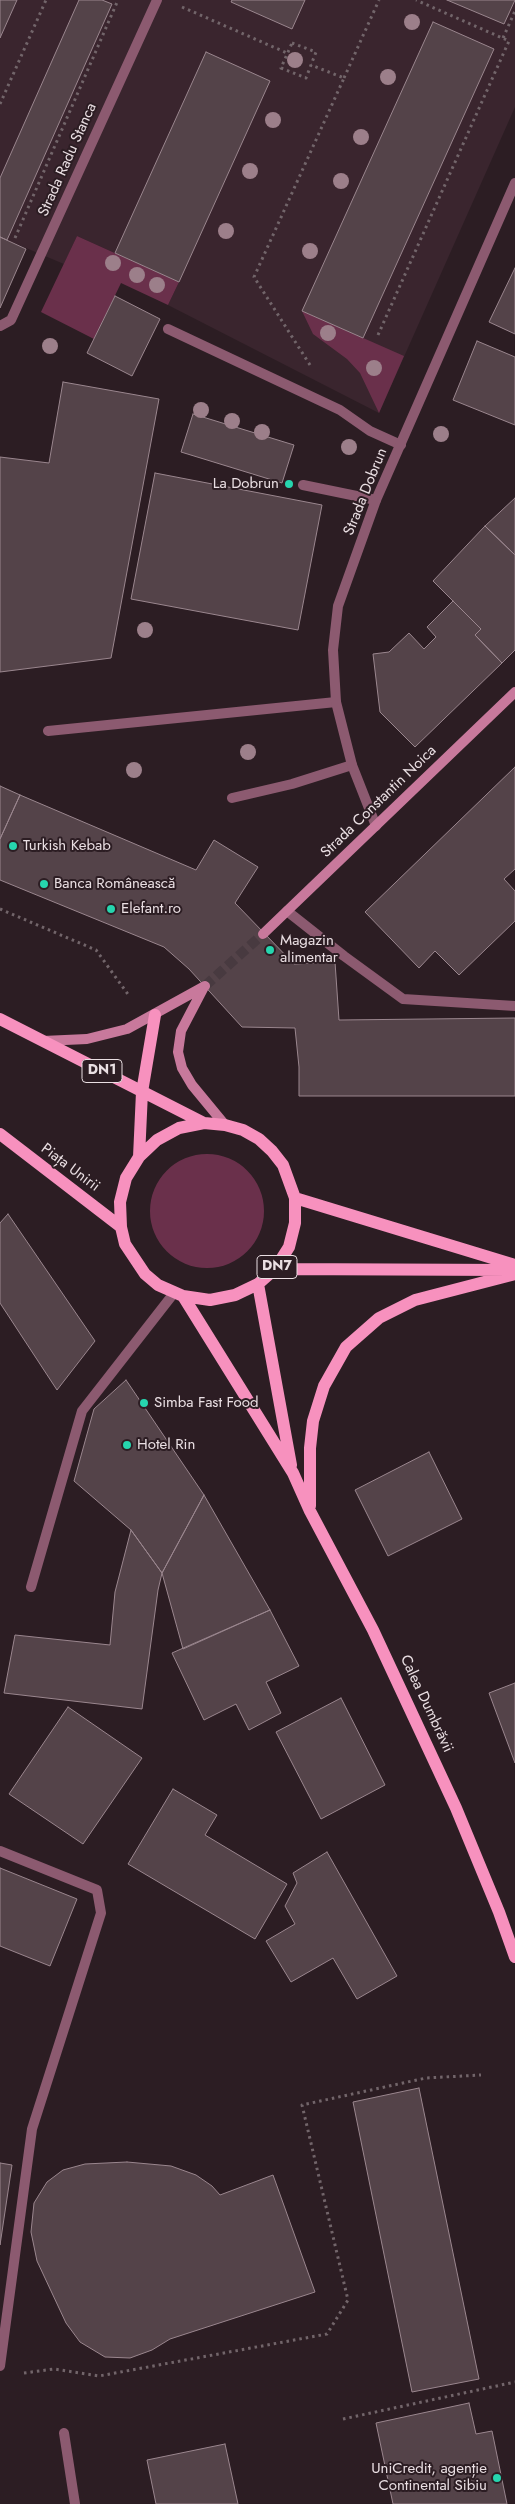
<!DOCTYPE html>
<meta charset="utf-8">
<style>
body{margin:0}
canvas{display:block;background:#2c1d23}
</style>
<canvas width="515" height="2504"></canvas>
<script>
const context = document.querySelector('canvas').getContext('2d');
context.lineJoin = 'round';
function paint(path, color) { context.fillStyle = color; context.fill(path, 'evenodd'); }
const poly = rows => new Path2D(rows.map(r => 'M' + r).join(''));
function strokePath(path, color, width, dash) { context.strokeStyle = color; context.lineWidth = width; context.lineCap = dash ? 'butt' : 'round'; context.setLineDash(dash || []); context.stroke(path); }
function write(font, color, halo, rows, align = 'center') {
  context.font = font + ' Jost,sans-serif'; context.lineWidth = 4; context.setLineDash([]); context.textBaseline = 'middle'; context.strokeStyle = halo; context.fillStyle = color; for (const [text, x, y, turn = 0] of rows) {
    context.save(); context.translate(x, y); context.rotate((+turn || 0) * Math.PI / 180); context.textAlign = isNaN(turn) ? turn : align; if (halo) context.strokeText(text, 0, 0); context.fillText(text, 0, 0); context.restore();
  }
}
paint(poly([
 [0,0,515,0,515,107,379,413,168,305,179,282,77,236,64,264,0,237]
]), '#3a252e');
paint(poly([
 [77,236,179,282,168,305,121,283,94,339,41,312],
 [302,311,404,356,379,413,360,373,347,359,313,334],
 '150 1211a57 57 0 1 1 114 0a57 57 0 1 1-114 0Z'
]), '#6a304b');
const building = poly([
 [0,0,17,0,0,38,0,0],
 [79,0,102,0,112,4,7,240,0,237,0,178,79,0],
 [232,0,305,0,292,29,231,2,232,0],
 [447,0,515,0,504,24,447,0],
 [433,22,494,49,363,338,302,311,433,22],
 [206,52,270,81,179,282,115,253,206,52],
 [0,237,26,249,0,308,0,237],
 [515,268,515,334,489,322,515,268],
 [115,296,160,319,132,376,87,353,115,296],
 [477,341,515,357,515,425,453,400,477,341],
 [63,382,159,399,111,658,0,672,0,457,49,463,63,382],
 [193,414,294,445,282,483,181,452,193,414],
 [155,473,322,505,298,630,131,599,155,473],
 [515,498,515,555,485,526,515,498],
 [485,526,515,555,515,650,502,663,475,635,481,629,433,581,485,526],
 [453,601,481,629,475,635,502,663,415,747,380,712,373,654,389,652,409,633,424,649,436,637,427,627,453,601],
 [515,767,515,869,504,879,515,891,515,921,459,975,435,951,419,968,365,912,515,767],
 [0,786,20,795,0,839,0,786],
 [20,795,196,870,214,840,258,867,235,903,294,964,335,962,339,1020,515,1018,515,1096,299,1096,299,1067,295,1028,242,1027,189,969,164,947,0,880,0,839,20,795],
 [8,1214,95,1341,57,1390,0,1303,0,1223,8,1214],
 [126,1380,204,1495,162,1573,131,1530,74,1481,94,1409,126,1380],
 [429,1452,462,1519,388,1556,355,1490,429,1452],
 [204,1495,270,1610,183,1649,162,1573,204,1495],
 [131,1530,162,1573,158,1590,142,1709,4,1693,15,1635,110,1645,115,1592,131,1530],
 [270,1610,299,1666,266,1682,281,1713,249,1730,236,1704,204,1720,172,1653,270,1610],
 [515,1683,515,1763,489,1693,515,1683],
 [341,1698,385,1785,321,1819,276,1732,341,1698],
 [68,1707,142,1758,83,1844,9,1794,68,1707],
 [173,1789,217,1815,205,1835,287,1884,255,1939,128,1864,173,1789],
 [327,1852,397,1976,357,1999,333,1958,291,1982,266,1941,295,1924,285,1906,297,1883,293,1873,327,1852],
 [0,1868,77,1899,50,1966,0,1946,0,1868],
 [419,2088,479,2379,412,2392,353,2102,419,2088],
 [127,2162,171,2166,196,2175,212,2186,220,2195,273,2175,315,2292,170,2339,152,2350,130,2358,105,2357,80,2342,66,2323,37,2261,31,2232,34,2203,47,2182,63,2170,85,2164,127,2162],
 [0,2163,12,2165,0,2245,0,2163],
 [469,2403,476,2434,492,2431,507,2504,393,2504,376,2423,469,2403],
 [225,2444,238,2504,156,2504,147,2460,225,2444]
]);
paint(building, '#544349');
strokePath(building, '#9a868e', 1);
strokePath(poly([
 [205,986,263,934]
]), '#483a40', 10, [10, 5]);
strokePath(poly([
 [182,7,287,53],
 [503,38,515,11],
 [292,43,316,52,306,78,281,68,292,43],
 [344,78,379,0],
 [0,104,46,0],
 [15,238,118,0],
 [378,335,509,41,416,0],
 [310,365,254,277,344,78,311,65],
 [0,909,96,950,130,997],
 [24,2373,54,2369,99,2376,327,2334,348,2300,302,2105,426,2078,481,2075],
 [343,2419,515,2382]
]), '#72656a', 3, [2.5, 4]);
strokePath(poly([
 [0,326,11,320,157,0],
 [168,329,340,410,370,431,401,445],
 [303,485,376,500],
 [48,731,336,702],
 [232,798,292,784,352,765],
 [31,1587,82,1411,174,1293],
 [64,2433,75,2504]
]), '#8c5a70', 10);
strokePath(poly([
 [376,826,352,765,336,702,333,650,338,606,376,500,515,183],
 [287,911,344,956,403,999,515,1006],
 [0,1851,97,1890,101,1913,32,2129,0,2366]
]), '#8c5a70', 10);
strokePath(poly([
 [263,934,515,692],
 [204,987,181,1031,178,1052,182,1068,192,1085,225,1125],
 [43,1041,87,1039,127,1029,205,986]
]), '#c8799c', 10);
strokePath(poly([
 [0,1019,204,1123],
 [0,1134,121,1227],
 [139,1157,157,1140,179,1128,204,1123,225,1125,243,1130,259,1139,272,1151,283,1165,295,1198,295,1223,289,1247,275,1269,258,1284,235,1295,210,1300,183,1296,158,1285,145,1274,125,1244,121,1227,120,1202,126,1178,139,1157,142,1092,155,1015],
 [295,1198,515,1265],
 [275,1269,510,1270],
 [258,1284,291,1465],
 [183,1296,293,1473,310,1511,373,1630,456,1808,499,1912,515,1957],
 [310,1506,310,1448,313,1421,324,1386,346,1347,379,1318,415,1300,515,1274]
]), '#f791be', 12);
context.fillStyle = '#9c7f8a';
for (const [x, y] of [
 [412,22],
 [295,60],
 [388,77],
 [273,120],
 [361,137],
 [250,171],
 [341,181],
 [226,231],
 [310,251],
 [113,263],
 [137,275],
 [157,285],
 [328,333],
 [50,346],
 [374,368],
 [201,410],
 [232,421],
 [262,432],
 [441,434],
 [349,447],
 [145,630],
 [248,752],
 [134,770]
]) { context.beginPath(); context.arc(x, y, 8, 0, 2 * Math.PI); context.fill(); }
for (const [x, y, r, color] of [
 [289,484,5,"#26d5ae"],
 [13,846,5,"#26d5ae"],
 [44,884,5,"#26d5ae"],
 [111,909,5,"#26d5ae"],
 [270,950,5,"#26d5ae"],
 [144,1403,5,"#26d5ae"],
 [127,1445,5,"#26d5ae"],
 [497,2478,5,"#26d5ae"]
]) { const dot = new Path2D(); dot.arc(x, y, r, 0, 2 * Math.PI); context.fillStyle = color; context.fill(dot); strokePath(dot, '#2c1d23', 2); }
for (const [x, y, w] of [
 [102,1071,40],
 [277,1267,40]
]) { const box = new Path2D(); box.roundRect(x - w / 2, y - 11.5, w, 23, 4); context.fillStyle = '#2c1d23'; context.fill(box); strokePath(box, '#eadfe3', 1); }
write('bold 14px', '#eadfe3', null, [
 ["DN1",102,1071],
 ["DN7",277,1267]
]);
write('15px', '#eadfe3', '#2c1d23', [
 ["Strada Radu Stanca",68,160,-66],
 ["Strada Dobrun",366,492,-68],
 ["Strada Constantin Noica",379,802,-44],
 ["Piața Unirii",70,1168,37],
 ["Calea Dumbrăvii",426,1704,65]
]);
write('15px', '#eadfe3', '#2c1d23', [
 ["La Dobrun",279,484,"right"],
 ["Turkish Kebab",23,846],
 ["Banca Românească",54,884],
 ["Elefant.ro",121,909],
 ["Magazin",280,941],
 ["alimentar",280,958],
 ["Simba Fast Food",154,1403],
 ["Hotel Rin",137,1445],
 ["UniCredit, agenție",487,2469,"right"],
 ["Continental Sibiu",487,2486,"right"]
], 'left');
</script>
